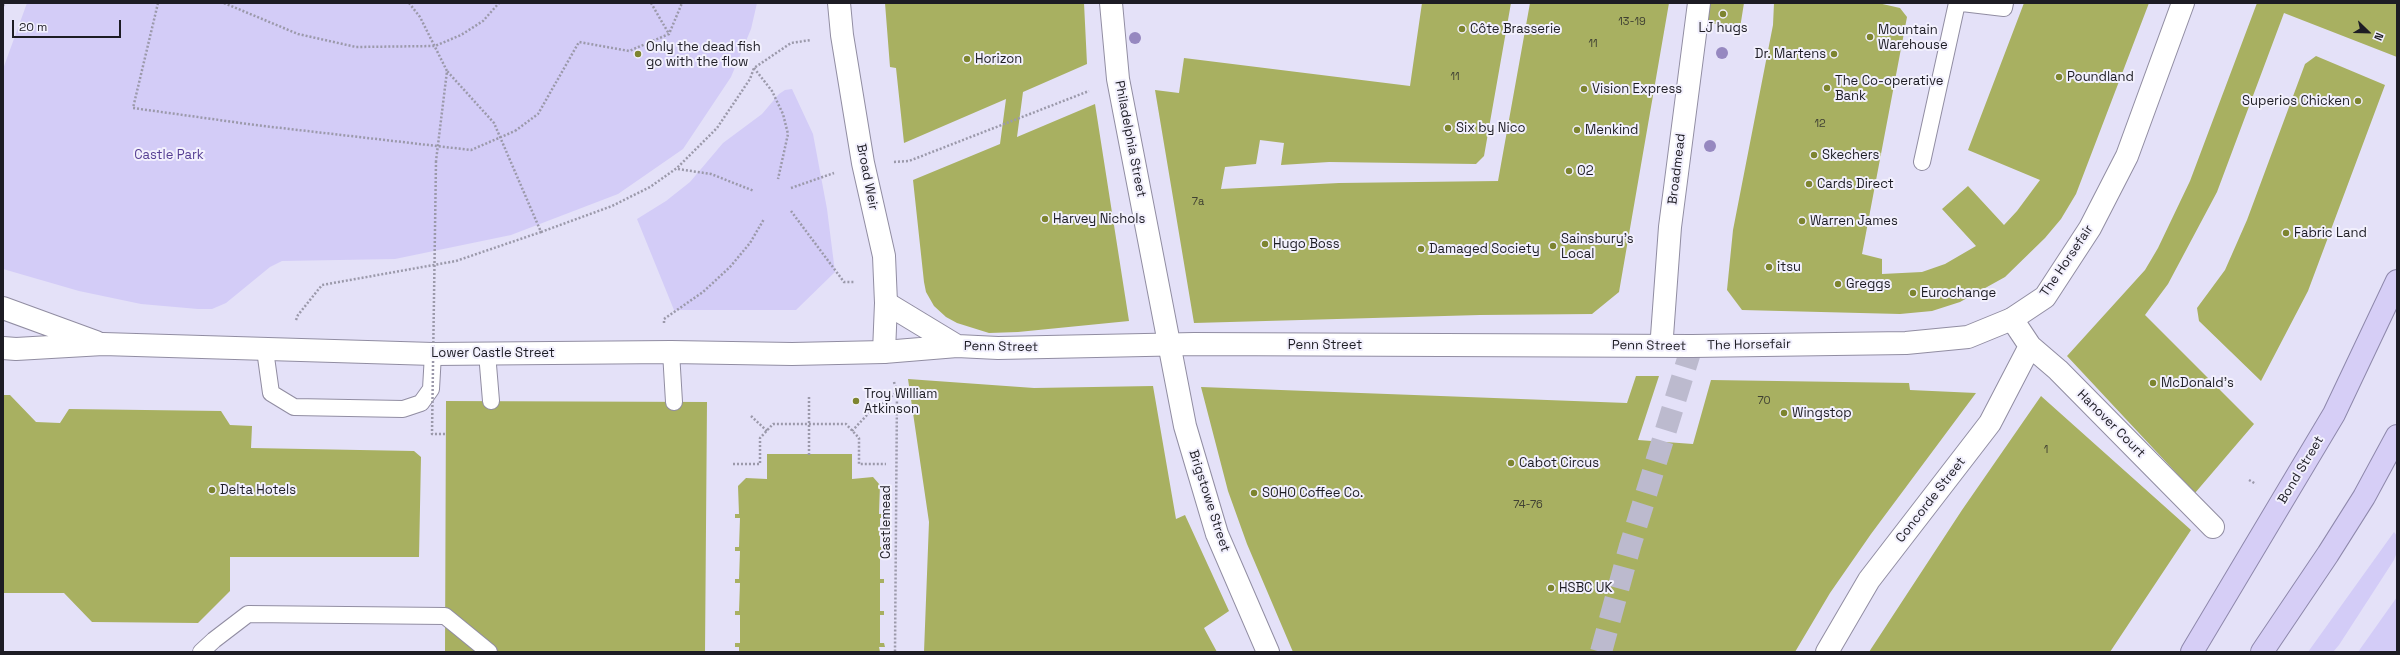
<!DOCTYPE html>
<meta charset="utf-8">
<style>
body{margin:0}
#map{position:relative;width:2400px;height:655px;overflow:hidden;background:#e4e1f8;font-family:"Space Grotesk",sans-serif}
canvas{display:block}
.frame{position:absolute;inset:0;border:4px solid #1d1c24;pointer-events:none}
.north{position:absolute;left:2348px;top:12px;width:40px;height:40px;-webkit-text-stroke:3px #f2f0fd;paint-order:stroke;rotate:113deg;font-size:11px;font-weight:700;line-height:16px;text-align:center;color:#1d1c24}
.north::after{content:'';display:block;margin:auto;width:14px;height:18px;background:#1d1c24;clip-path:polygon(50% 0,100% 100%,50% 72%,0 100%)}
.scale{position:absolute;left:12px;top:20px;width:109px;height:18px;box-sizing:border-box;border:2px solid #1d1c24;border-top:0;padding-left:5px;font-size:12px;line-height:14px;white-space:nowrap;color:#1d1c24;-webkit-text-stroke:3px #f2f0fd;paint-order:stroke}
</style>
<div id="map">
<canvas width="2400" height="655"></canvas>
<div class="frame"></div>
<div class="north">N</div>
<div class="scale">20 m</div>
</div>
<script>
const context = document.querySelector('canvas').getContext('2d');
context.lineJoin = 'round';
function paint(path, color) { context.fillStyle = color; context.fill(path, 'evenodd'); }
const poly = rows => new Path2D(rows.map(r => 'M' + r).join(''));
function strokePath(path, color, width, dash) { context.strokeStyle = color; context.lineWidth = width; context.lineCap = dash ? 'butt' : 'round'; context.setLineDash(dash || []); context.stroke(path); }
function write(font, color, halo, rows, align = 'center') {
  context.font = font + ' "Space Grotesk",sans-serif'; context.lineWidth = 4; context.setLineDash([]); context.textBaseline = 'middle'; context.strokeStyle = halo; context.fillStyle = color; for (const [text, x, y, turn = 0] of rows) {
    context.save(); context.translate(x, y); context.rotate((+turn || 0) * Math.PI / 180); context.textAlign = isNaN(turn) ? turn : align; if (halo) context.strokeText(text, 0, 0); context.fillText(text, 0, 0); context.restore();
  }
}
paint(poly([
 [27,3,757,3,751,29,731,77,683,149,618,194,511,235,395,259,282,261,270,267,226,303,212,309,198,309,141,304,79,291,3,269,3,69],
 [792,89,813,134,827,209,835,272,796,310,674,310,637,219,666,201,690,182,723,143,762,114,779,94,785,90],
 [2394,532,2397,536,2397,552,2394,560,2339,645,2333,652,2308,652],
 [2397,597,2397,652,2358,652]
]), '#d3ccf7');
paint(poly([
 [885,3,1084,3,1087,64,1023,92,1017,137,1095,104,1129,321,1018,332,989,333,957,323,946,317,934,306,926,292,924,282,913,180,1000,144,1006,99,904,143,896,68,890,67],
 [1422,3,1511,3,1484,156,1476,164,1329,162,1281,165,1284,143,1260,140,1256,164,1225,167,1221,189,1339,183,1498,181,1530,3,1669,3,1619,292,1592,314,1480,315,1194,323,1155,90,1179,93,1184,58,1410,86],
 [1706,3,1744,3,1740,28,1703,22],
 [1774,3,1878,3,1900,8,1907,17,1862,254,1882,259,1882,274,1922,272,1945,264,1976,246,1942,209,1968,186,2004,225,2017,211,2040,180,1968,150,2024,3,2149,3,2076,194,2061,219,2045,238,2005,277,1960,302,1932,311,1900,314,1742,310,1727,290,1733,230,1773,25],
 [2257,3,2397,3,2397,57,2284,13,2217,192,2168,284,2145,315,2254,424,2195,493,2067,356,2145,270,2158,248,2190,181],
 [2316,56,2385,85,2308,291,2261,381,2199,321,2197,308,2225,270,2247,220,2305,64],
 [1636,376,1659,376,1638,440,1693,444,1711,380,1909,383,1910,390,1976,393,1871,534,1830,593,1795,652,1293,652,1247,544,1228,491,1201,387,1627,403],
 [908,379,1034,388,1153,386,1176,519,1185,515,1229,611,1204,628,1217,652,924,652,929,522],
 [3,395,10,395,36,422,60,423,69,409,221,411,230,425,252,426,251,448,414,451,421,457,419,557,230,557,230,591,198,623,92,622,64,593,3,593],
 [2041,396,2191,530,2110,652,1869,652,1962,510],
 [446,401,707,402,705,652,445,652],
 [767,454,852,454,852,479,873,477,880,485,879,514,885,514,884,518,880,518,880,547,884,546,884,550,880,550,880,579,884,579,884,583,880,583,880,611,884,611,884,615,880,615,880,643,884,643,885,647,879,647,880,652,739,652,739,647,735,647,735,643,740,643,740,615,735,615,735,611,739,611,740,583,735,583,735,579,739,579,740,551,735,551,735,547,739,547,740,518,735,518,735,514,739,514,738,486,746,478,767,479]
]), '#a8b061');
strokePath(poly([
 [1601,652,1630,546,1692,346]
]), '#bcbace', 22, [22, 11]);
const service = poly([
 [1962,3,2004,8,2005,3],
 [1922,162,1957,3],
 [265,350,271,393,294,407,403,409,421,403,431,389,433,354],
 [671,352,674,402],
 [487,353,491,401],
 [201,652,214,640,248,614,445,616,489,652]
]);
const pedestrian = poly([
 [1111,3,1118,79,1185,426,1217,534,1268,652],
 [2012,319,2030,346,2058,370,2213,527],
 [1662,336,1670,227,1699,3],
 [1827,652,1869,580,1990,423,2030,346]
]);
const minor = poly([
 [886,303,957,346],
 [884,352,957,346,998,348,1194,344,1692,346,1906,343,1968,337,2012,319,2045,297,2090,228,2127,156,2183,3]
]);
const tertiary = poly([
 [3,308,96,342],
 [3,348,16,349,103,344,433,354,671,352,792,354,884,352,886,303,884,256,863,163,842,35,839,3]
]);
const trunk = poly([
 [2192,652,2334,414,2397,281],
 [2262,652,2328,554,2364,497,2397,436]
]);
strokePath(service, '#918da2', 18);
strokePath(pedestrian, '#918da2', 24);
strokePath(minor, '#918da2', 24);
strokePath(tertiary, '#918da2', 24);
strokePath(trunk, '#8e88ab', 24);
strokePath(poly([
 [158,3,133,108,255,125,411,143],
 [224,3,298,34,356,47,435,46,461,35,483,21,499,3],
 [409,3,420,17,447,71,436,161],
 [651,3,669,34],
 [3,6,4,3],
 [754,68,772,91,783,114,788,134,778,179],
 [515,131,538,114,579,42,629,51,669,34,682,3],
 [894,162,909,161,1089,91],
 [678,169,711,174,754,191],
 [791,188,834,173],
 [791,211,844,282,855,282],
 [541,232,612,206,650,187,677,168,717,128,750,79,754,68,791,43,811,40],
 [296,320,298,315,322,285,456,261,541,232,494,123,447,71],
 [664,323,664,319,703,292,730,267,750,243,764,219],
 [894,382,897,392,895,652],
 [751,416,767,431],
 [852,431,867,415,896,393],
 [809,455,809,397],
 [733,464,760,464,760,438,773,424,846,424,859,438,859,464,886,464],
 [2249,480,2256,484]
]), '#9b99aa', 2.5, [2, 2]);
strokePath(service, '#fff', 16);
strokePath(pedestrian, '#fff', 22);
strokePath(minor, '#fff', 22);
strokePath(tertiary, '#fff', 22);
strokePath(trunk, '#d6cef6', 22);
strokePath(poly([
 [411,143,471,150,515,131],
 [436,161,432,434,447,434]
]), '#9b99aa', 2.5, [2, 2]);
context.fillStyle = '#9688c0';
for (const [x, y] of [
 [1135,38],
 [1722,53],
 [1710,146]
]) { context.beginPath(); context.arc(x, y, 6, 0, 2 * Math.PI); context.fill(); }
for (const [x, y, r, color] of [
 [1723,14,4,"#7d8430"],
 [1462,29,4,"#7d8430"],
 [1870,37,4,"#7d8430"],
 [638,54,4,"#7d8430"],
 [1834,54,4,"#7d8430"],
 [967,59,4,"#7d8430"],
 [2059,77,4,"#7d8430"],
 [1827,88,4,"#7d8430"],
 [1584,89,4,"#7d8430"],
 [2358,101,4,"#7d8430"],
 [1448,128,4,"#7d8430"],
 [1577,130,4,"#7d8430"],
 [1814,155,4,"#7d8430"],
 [1569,171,4,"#7d8430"],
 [1809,184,4,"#7d8430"],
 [1045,219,4,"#7d8430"],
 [1802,221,4,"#7d8430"],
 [2286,233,4,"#7d8430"],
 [1265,244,4,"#7d8430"],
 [1553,246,4,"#7d8430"],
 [1421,249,4,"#7d8430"],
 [1769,267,4,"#7d8430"],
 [1838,284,4,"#7d8430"],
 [1913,293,4,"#7d8430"],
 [2153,383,4,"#7d8430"],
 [856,401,4,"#7d8430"],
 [1784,413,4,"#7d8430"],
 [1511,463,4,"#7d8430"],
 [212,490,4,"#7d8430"],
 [1254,493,4,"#7d8430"],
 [1551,588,4,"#7d8430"]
]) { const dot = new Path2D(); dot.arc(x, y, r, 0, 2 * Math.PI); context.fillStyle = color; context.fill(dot); strokePath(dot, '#f2f0fd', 1.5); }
write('11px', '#404133', null, [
 ["13-19",1632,22],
 ["11",1593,44],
 ["11",1455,77],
 ["12",1820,124],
 ["7a",1198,202],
 ["70",1764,401],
 ["1",2046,450],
 ["74-76",1528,505]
]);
write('13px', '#1d1c24', '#f2f0fd', [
 ["LJ hugs",1723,28,"center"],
 ["Côte Brasserie",1470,29],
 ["Mountain",1878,30],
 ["Warehouse",1878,45],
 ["Only the dead fish",646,47],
 ["go with the flow",646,62],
 ["Dr. Martens",1826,54,"right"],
 ["Horizon",975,59],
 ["Poundland",2067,77],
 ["The Co-operative",1835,81],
 ["Bank",1835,96],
 ["Vision Express",1592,89],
 ["Superios Chicken",2350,101,"right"],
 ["Six by Nico",1456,128],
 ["Menkind",1585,130],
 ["Skechers",1822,155],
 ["O2",1577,171],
 ["Cards Direct",1817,184],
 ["Harvey Nichols",1053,219],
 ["Warren James",1810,221],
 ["Fabric Land",2294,233],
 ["Sainsbury's",1561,239],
 ["Local",1561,254],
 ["Hugo Boss",1273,244],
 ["Damaged Society",1429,249],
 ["itsu",1777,267],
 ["Greggs",1846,284],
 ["Eurochange",1921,293],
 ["McDonald's",2161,383],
 ["Troy William",864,394],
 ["Atkinson",864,409],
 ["Wingstop",1792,413],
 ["Cabot Circus",1519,463],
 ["Delta Hotels",220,490],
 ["SOHO Coffee Co.",1262,493],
 ["HSBC UK",1559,588]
], 'left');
write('13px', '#1d1c24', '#f2f0fd', [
 ["Philadelphia Street",1130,139,79],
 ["Broadmead",1677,169,-83],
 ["Broad Weir",867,177,79],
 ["The Horsefair",2067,261,-56],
 ["Penn Street",1325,345],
 ["The Horsefair",1749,345,-1],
 ["Penn Street",1649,346,1],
 ["Penn Street",1001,347,1],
 ["Lower Castle Street",493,353],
 ["Hanover Court",2111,424,45],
 ["Bond Street",2301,470,-59],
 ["Concorde Street",1931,500,-52],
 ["Brigstowe Street",1209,501,72],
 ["Castlemead",886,522,-90]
]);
write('13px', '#563f93', '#f2f0fd', [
 ["Castle Park",169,155]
]);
</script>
